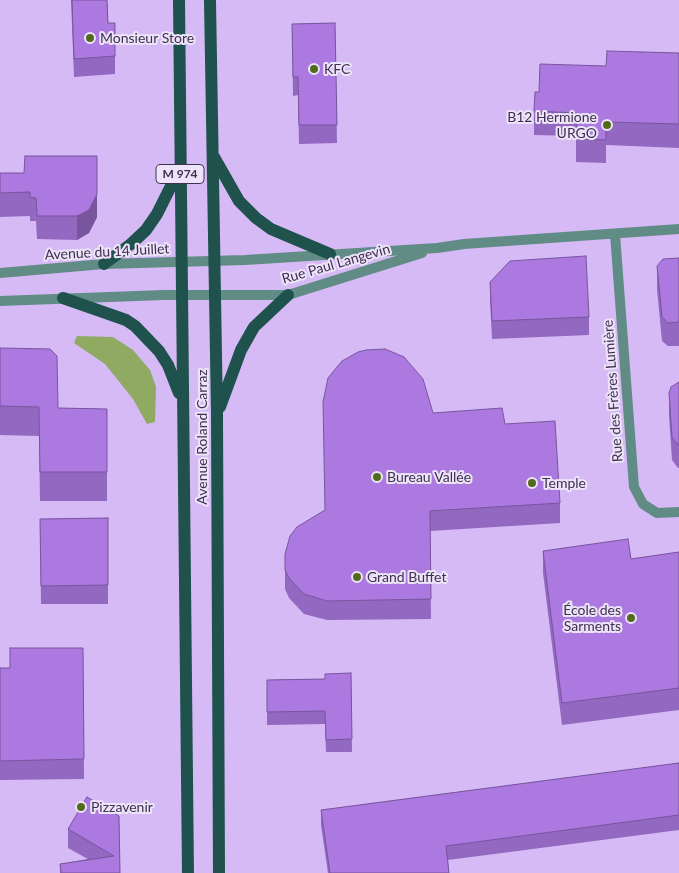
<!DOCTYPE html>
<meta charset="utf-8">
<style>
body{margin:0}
canvas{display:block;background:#d5baf5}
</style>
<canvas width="679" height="873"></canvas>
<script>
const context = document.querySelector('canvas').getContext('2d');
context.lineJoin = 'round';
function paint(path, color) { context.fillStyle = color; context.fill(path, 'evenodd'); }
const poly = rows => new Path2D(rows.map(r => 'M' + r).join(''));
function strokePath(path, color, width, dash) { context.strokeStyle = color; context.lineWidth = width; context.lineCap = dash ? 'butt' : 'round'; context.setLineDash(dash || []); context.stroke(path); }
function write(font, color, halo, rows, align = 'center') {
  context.font = font + ' Lato,sans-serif'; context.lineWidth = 4; context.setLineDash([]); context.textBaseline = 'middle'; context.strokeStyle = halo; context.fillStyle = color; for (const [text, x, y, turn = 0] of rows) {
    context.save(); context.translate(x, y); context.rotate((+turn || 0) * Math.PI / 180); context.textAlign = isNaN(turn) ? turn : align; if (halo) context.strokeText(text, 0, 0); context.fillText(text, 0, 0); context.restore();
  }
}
paint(poly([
 [77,336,113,337,133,350,150,370,156,387,155,422,147,424,133,399,105,364,74,343]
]), '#90a963');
strokePath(poly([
 [615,234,634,487,643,504,657,513,679,512],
 [0,273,104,264,245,260,437,248,464,244,679,229],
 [0,301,164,295,288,295,422,253]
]), '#618c86', 10);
strokePath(poly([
 [179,0,188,873],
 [210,0,217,414,219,873],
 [214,157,239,201,256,218,271,229,330,254],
 [104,264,131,244,146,230,157,214,179,170],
 [63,298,126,320,135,326,159,351,168,365,179,393],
 [220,407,241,350,254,327,288,295]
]), '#20524d', 12);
paint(poly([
 [71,0,107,0,108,23,115,23,115,74,74,77],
 [335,23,337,143,299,144,298,95,293,96,292,24],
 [679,53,679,148,606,145,606,163,576,162,576,136,534,135,534,111,539,92,606,66],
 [0,173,97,217,89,233,77,240,37,239,36,221,30,221,30,216,0,217],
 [679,258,679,346,668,346,662,341,657,289,657,266],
 [490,282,589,317,589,335,492,339,490,300],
 [0,348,58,408,107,409,107,501,40,501,39,436,0,435],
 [679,382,679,468,678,468,672,460,669,416,669,393],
 [433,413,505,424,560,503,560,523,430,531,431,619,327,620,304,614,289,598,285,589,285,554],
 [108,518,108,604,41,604,40,519],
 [543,551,631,559,679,552,679,710,562,725,543,573],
 [83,648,84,779,0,780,0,668,10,668],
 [351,673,352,752,326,752,325,724,267,725,267,680,325,679],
 [679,763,679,830,448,860,449,873,328,873,321,825,321,810],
 [119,816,120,873,60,873,60,864,88,859,68,848,68,829]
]), '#9368c1');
paint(poly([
 [97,156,97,217,89,233,77,240,77,216]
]), '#78559d');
const building = poly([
 [72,0,107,0,108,23,115,23,115,56,74,59,72,0],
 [335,23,337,125,299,125,298,77,293,77,292,24,335,23],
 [607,51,679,53,679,124,606,122,606,140,576,139,577,113,534,111,535,92,539,92,540,64,606,66,607,51],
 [25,156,97,156,97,194,89,210,77,216,37,216,36,198,30,197,30,192,0,193,0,173,24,173,25,156],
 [586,256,589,317,492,321,490,282,510,261,586,256],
 [679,258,679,322,668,323,662,317,657,266,663,259,679,258],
 [0,348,50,349,57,356,58,408,107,409,107,472,40,472,39,407,0,406,0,348],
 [385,349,404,357,423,379,433,413,502,408,505,424,555,421,560,503,430,511,431,599,327,601,304,594,289,578,285,570,285,554,290,536,297,527,325,510,323,402,328,378,342,361,358,352,366,350,385,349],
 [679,382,679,445,678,445,672,437,669,393,671,387,679,382],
 [108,518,108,585,41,586,40,519,108,518],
 [628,539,631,559,679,552,679,688,562,703,543,551,628,539],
 [10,648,83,648,84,759,0,761,0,668,10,668,10,648],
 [351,673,352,739,326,740,325,711,267,712,267,680,325,679,325,674,351,673],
 [679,763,679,815,446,846,449,873,330,873,321,810,679,763],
 [87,797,119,816,120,873,61,873,60,864,114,856,68,829,87,797]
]);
paint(building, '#ab79e0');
strokePath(building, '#78559d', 1);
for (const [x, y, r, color] of [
 [90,38,5,"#526a1b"],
 [314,69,5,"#526a1b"],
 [607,125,5,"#526a1b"],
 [377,477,5,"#526a1b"],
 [532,483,5,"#526a1b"],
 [357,577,5,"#526a1b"],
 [631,618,5,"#526a1b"],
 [81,807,5,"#526a1b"]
]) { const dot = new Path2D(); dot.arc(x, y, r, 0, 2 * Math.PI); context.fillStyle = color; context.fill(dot); strokePath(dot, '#ede4fa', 2); }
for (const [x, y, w] of [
 [180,174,48]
]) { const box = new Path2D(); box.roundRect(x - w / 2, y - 9.5, w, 19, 4); context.fillStyle = '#ede4fa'; context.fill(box); strokePath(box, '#3e304e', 1); }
write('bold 12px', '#3e304e', null, [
 ["M 974",180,174]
]);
write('14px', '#3e304e', '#ede4fa', [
 ["Monsieur Store",100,38],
 ["KFC",324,69],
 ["B12 Hermione",597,117,"right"],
 ["URGO",597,133,"right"],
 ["Bureau Vallée",387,477],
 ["Temple",542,483],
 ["Grand Buffet",367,577],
 ["École des",621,610,"right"],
 ["Sarments",621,626,"right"],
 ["Pizzavenir",91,807]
], 'left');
write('14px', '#3e304e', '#ede4fa', [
 ["Avenue du 14 Juillet",107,252,-3],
 ["Rue Paul Langevin",336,264,-16],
 ["Rue des Frères Lumière",613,391,-94],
 ["Avenue Roland Carraz",202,437,-90]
]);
</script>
